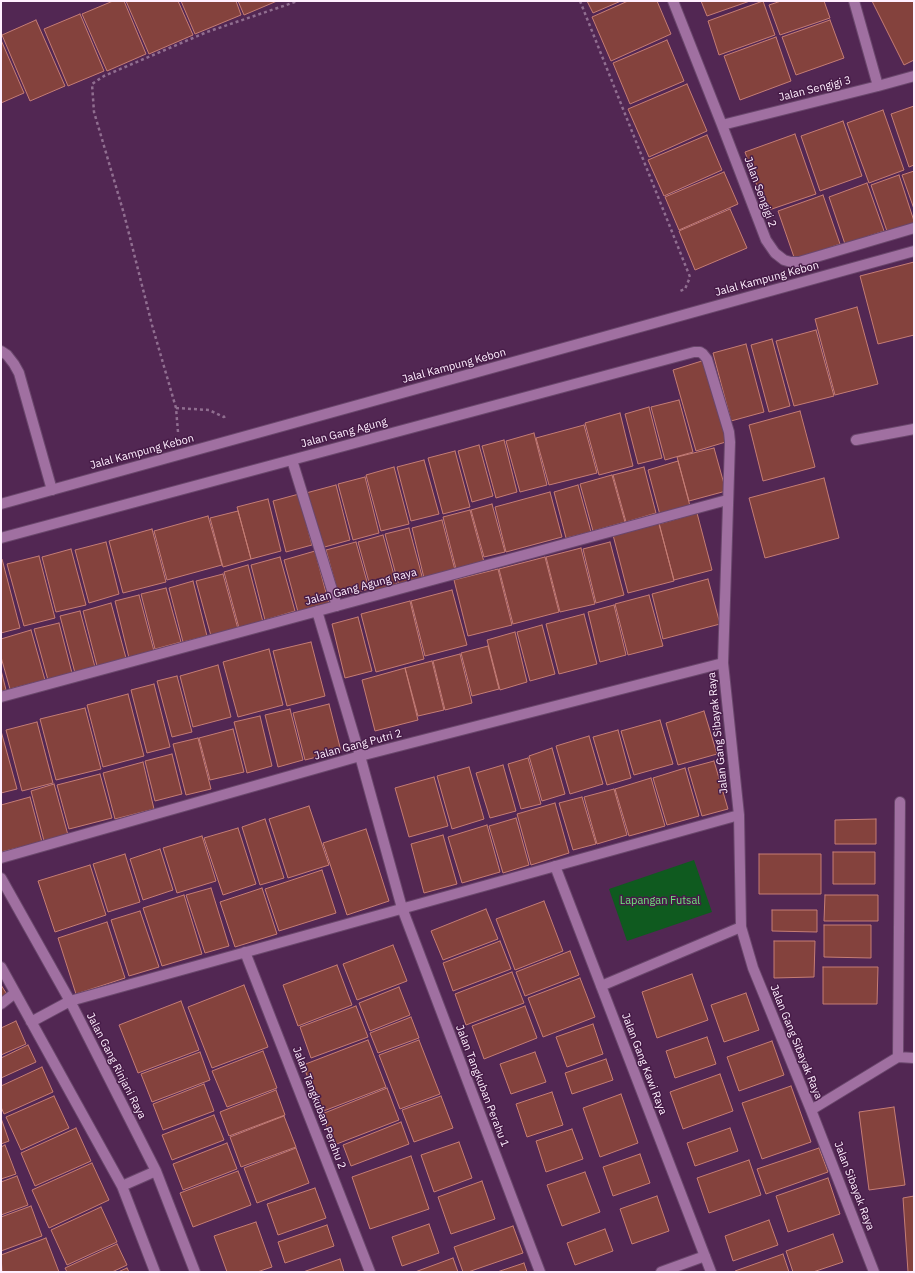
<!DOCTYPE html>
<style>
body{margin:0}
#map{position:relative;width:915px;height:1273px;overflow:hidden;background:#522753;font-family:"IBM Plex Sans",sans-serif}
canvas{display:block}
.frame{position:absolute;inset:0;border:2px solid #ffefff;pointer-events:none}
</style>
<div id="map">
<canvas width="915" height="1273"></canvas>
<div class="frame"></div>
</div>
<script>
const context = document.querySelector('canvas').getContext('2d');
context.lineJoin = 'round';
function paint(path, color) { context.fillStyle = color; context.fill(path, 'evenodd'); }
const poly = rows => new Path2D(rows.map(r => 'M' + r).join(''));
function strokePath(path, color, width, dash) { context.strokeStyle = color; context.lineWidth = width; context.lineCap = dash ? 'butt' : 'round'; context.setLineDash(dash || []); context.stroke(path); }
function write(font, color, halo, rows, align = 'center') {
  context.font = font + ' "IBM Plex Sans",sans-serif'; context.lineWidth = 3; context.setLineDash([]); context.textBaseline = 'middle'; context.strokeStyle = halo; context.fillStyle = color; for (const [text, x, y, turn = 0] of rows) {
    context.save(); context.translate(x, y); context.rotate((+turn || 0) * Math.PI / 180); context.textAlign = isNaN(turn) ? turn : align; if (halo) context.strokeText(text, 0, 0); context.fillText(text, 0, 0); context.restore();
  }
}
paint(poly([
 [694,860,712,912,627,941,609,889]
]), '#0f5a1f');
const building = poly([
 [113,1,124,1,146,54,107,71,82,14,113,1],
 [126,1,178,1,193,35,149,54,126,1],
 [181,1,236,1,241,15,195,34,181,1],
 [238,1,277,1,244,15,238,1],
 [587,1,621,1,593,13,587,1],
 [628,1,657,1,671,34,611,61,592,17,628,1],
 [701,1,750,1,707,16,701,1],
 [763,1,775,35,719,55,708,21,763,1],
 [781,1,824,1,830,18,780,35,769,5,781,1],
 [872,1,914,1,914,60,904,65,872,1],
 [80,14,104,71,68,86,44,29,80,14],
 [36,20,65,86,30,101,2,35,36,20],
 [830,20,844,58,796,75,782,37,830,20],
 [776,37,791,81,740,100,724,56,776,37],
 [1,40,24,93,1,103,1,40],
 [667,40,684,81,630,104,613,63,667,40],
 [687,84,707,131,649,157,628,109,687,84],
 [914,106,914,165,909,167,891,114,914,106],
 [883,110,904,170,869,183,847,123,883,110],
 [843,121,862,176,820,191,801,136,843,121],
 [795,134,816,194,766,211,745,152,795,134],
 [707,135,722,170,664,196,648,160,707,135],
 [914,171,914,209,902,175,914,171],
 [724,172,738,204,679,230,665,197,724,172],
 [899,175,914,221,914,227,888,234,871,185,899,175],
 [867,183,884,231,845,244,829,197,867,183],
 [823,195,840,244,795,260,778,211,823,195],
 [730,209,747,248,695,270,679,231,730,209],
 [914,262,914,335,878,344,860,276,914,262],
 [857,307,878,384,835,395,815,319,857,307],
 [816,330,834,396,794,406,776,341,816,330],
 [772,339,790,406,769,412,751,345,772,339],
 [746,344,764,412,731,421,713,353,746,344],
 [705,360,729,441,696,451,673,370,705,360],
 [679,400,693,452,665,460,651,407,679,400],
 [649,407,662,458,638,464,625,414,649,407],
 [800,411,815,467,763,481,749,425,800,411],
 [620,413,633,466,599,475,585,423,620,413],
 [584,425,597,473,549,485,536,438,584,425],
 [534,433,547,485,520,492,506,441,534,433],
 [504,440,517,492,496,498,482,446,504,440],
 [479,445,493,496,472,502,458,451,479,445],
 [714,448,726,491,689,501,677,457,714,448],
 [455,451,470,507,443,514,428,458,455,451],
 [424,460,439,514,411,521,397,467,424,460],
 [678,461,690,506,660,515,648,470,678,461],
 [394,467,409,524,381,531,366,475,394,467],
 [644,467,656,513,626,522,613,475,644,467],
 [612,475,625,522,593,531,580,484,612,475],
 [365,477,379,533,353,540,338,484,365,477],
 [824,478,839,538,765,558,749,498,824,478],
 [336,485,350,540,321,548,306,493,336,485],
 [578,485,591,532,566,538,554,492,578,485],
 [550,492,562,537,506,552,495,507,550,492],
 [299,494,312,545,286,552,273,501,299,494],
 [268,499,281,551,251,559,237,507,268,499],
 [492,504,505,552,484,557,471,510,492,504],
 [470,510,484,562,456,569,443,517,470,510],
 [238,511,251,559,223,567,210,518,238,511],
 [697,513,712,570,674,580,659,524,697,513],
 [208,516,222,565,167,580,154,531,208,516],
 [442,520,455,570,424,578,412,528,442,520],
 [659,523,674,581,628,593,613,535,659,523],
 [409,528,423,580,399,586,385,534,409,528],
 [152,529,166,582,123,593,109,541,152,529],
 [383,535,397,586,372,593,358,542,383,535],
 [106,542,119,594,89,603,75,550,106,542],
 [356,542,369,589,339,597,326,550,356,542],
 [610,542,624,595,596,603,583,549,610,542],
 [581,548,595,604,560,612,546,557,581,548],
 [71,549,86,605,56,612,42,557,71,549],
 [315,551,329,604,298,612,284,560,315,551],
 [39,556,55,618,24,626,7,564,39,556],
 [280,557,295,611,265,620,251,565,280,557],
 [545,557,559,612,513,624,499,569,545,557],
 [1,559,2,559,20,628,1,633,1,559],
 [248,565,263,622,239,628,224,572,248,565],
 [498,569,512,625,468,636,454,580,498,569],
 [223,574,238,629,211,636,196,581,223,574],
 [708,579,720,624,663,639,652,594,708,579],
 [193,581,207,636,183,642,169,588,193,581],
 [166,588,181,642,155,649,141,594,166,588],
 [452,590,467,645,425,656,411,601,452,590],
 [139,595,154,651,129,658,115,601,139,595],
 [649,595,663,646,628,655,615,604,649,595],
 [410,601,424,659,376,672,361,614,410,601],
 [111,603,126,658,97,666,83,611,111,603],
 [614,605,626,655,600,662,588,612,614,605],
 [80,611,95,667,75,673,60,616,80,611],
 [584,614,597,664,559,674,546,624,584,614],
 [358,617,372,671,345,678,332,624,358,617],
 [59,623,72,673,48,680,34,629,59,623],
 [542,625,555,674,530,681,517,632,542,625],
 [31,630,45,680,10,689,1,657,1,639,31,630],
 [515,632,527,682,500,690,487,640,515,632],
 [311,642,325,696,287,706,273,651,311,642],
 [488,646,499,689,472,696,461,653,488,646],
 [269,649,283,705,238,717,223,662,269,649],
 [460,654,472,703,445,710,433,661,460,654],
 [432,661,444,710,418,716,405,668,432,661],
 [218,665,231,717,193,727,180,676,218,665],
 [405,668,418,720,375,731,362,680,405,668],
 [1,670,6,690,1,691,1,670],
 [177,676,192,732,172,737,157,681,177,676],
 [154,684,170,747,147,753,131,690,154,684],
 [128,694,144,756,103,767,87,705,128,694],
 [329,704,341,751,305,760,293,713,329,704],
 [85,708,101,769,56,780,40,719,85,708],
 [290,709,303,760,278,767,265,715,290,709],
 [704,711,717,754,678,765,666,723,704,711],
 [260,716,272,766,247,773,234,722,260,716],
 [660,720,673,764,634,775,621,731,660,720],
 [37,722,53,783,22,791,6,730,37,722],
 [233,729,244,772,210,780,199,738,233,729],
 [618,730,631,778,607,785,593,737,618,730],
 [1,731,17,789,1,793,1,731],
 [589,736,603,784,570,794,556,746,589,736],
 [198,738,211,789,186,795,173,744,198,738],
 [552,748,565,794,542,801,529,756,552,748],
 [172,754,182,794,155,801,145,761,172,754],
 [528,758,541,804,521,809,508,764,528,758],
 [714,761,728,809,702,816,688,768,714,761],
 [143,762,154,809,115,819,103,773,143,762],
 [503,765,516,811,490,818,476,773,503,765],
 [469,767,484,819,452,829,437,776,469,767],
 [685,768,699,816,667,825,653,778,685,768],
 [100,774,112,818,69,829,57,785,100,774],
 [434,777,448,826,409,837,395,788,434,777],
 [651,778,665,826,629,836,615,789,651,778],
 [54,784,68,835,44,841,31,791,54,784],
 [614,789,627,835,597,844,584,797,614,789],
 [30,797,42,842,1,852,1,805,30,797],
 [582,797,596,844,573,850,559,803,582,797],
 [555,803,569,853,531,865,517,814,555,803],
 [309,806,329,865,288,878,269,819,309,806],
 [516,818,529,865,503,873,489,826,516,818],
 [265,819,284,878,260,885,242,827,265,819],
 [876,819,876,844,835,844,835,820,876,819],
 [487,825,500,872,462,883,448,837,487,825],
 [238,828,256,884,223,895,204,838,238,828],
 [366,829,389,901,347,915,323,843,366,829],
 [443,835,457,884,424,893,411,844,443,835],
 [202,836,216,881,177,893,163,848,202,836],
 [160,849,173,890,143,900,130,859,160,849],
 [833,852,875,852,875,884,833,884,833,852],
 [125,854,140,902,108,912,93,864,125,854],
 [759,854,821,854,821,894,759,894,759,854],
 [90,865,106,915,55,932,38,881,90,865],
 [322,870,336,913,279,931,265,889,322,870],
 [211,888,229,946,205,953,186,895,211,888],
 [262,888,277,934,235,947,220,902,262,888],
 [184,895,202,954,162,966,143,908,184,895],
 [825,895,878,895,878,921,824,921,825,895],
 [544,901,563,951,515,970,496,919,544,901],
 [486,909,498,939,443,960,431,931,486,909],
 [772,910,817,910,817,932,772,931,772,910],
 [140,911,159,967,129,976,111,920,140,911],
 [107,922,125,978,76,994,58,938,107,922],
 [824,925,871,925,871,958,824,957,824,925],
 [500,941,511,969,453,991,443,963,500,941],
 [774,941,815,941,814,977,774,978,774,941],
 [393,945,407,981,357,1000,343,964,393,945],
 [570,951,579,975,525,996,516,972,570,951],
 [337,965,352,1005,298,1026,283,985,337,965],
 [823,967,878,967,877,1004,823,1004,823,967],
 [512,972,524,1003,466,1025,455,994,512,972],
 [692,974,708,1020,657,1038,642,992,692,974],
 [580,978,595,1017,543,1037,528,998,580,978],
 [1,985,8,996,1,1000,1,985],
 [244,985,268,1047,212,1068,188,1007,244,985],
 [399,987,410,1015,370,1031,359,1003,399,987],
 [746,993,759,1030,724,1042,711,1005,746,993],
 [181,1001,199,1050,138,1073,119,1025,181,1001],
 [356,1006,368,1037,311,1058,300,1027,356,1006],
 [525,1006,537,1038,484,1059,472,1026,525,1006],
 [411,1017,419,1038,378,1053,370,1033,411,1017],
 [16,1021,26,1044,1,1055,1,1028,16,1021],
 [593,1024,603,1054,567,1067,556,1037,593,1024],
 [707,1037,716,1064,675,1078,666,1051,707,1037],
 [368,1040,386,1087,321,1112,303,1065,368,1040],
 [419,1040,440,1094,400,1109,379,1055,419,1040],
 [772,1041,784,1075,739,1091,727,1057,772,1041],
 [28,1045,36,1062,1,1078,1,1058,28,1045],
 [263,1051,277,1088,227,1107,212,1071,263,1051],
 [200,1052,210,1080,152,1102,141,1074,200,1052],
 [535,1052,546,1082,511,1094,500,1064,535,1052],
 [606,1059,613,1080,572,1094,565,1073,606,1059],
 [42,1067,53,1092,4,1114,1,1107,1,1086,42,1067],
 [720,1074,733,1111,683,1129,670,1092,720,1074],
 [204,1084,214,1111,163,1130,153,1104,204,1084],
 [791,1086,811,1142,762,1159,742,1103,791,1086],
 [387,1088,399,1120,334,1145,322,1114,387,1088],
 [276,1090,285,1115,229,1136,220,1112,276,1090],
 [552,1092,563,1125,527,1137,516,1104,552,1092],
 [621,1094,638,1143,600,1157,583,1108,621,1094],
 [54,1096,69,1128,21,1150,6,1117,54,1096],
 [441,1096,453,1128,414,1142,402,1110,441,1096],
 [894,1107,905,1185,869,1190,859,1112,894,1107],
 [214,1115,224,1140,172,1160,162,1135,214,1115],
 [284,1116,296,1147,241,1167,230,1137,284,1116],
 [1,1118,9,1141,1,1144,1,1118],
 [401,1122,409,1144,351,1166,343,1145,401,1122],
 [76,1128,91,1161,35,1186,21,1153,76,1128],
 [730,1128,738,1151,695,1166,687,1143,730,1128],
 [572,1129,583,1159,546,1172,536,1141,572,1129],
 [459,1142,472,1178,434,1192,421,1155,459,1142],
 [227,1143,237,1169,183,1190,173,1164,227,1143],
 [5,1145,16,1174,1,1179,1,1147,5,1145],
 [296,1148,309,1183,257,1203,244,1168,296,1148],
 [819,1148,828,1172,766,1194,757,1169,819,1148],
 [640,1154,650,1183,613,1196,603,1167,640,1154],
 [411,1156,429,1209,370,1229,352,1177,411,1156],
 [749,1160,761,1195,709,1213,697,1178,749,1160],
 [92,1163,109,1200,49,1228,32,1190,92,1163],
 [238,1171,251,1205,193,1227,180,1193,238,1171],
 [585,1172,600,1212,562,1226,547,1185,585,1172],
 [17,1176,28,1205,1,1215,1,1182,17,1176],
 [828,1178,840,1214,788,1232,776,1196,828,1178],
 [482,1181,495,1219,451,1234,438,1197,482,1181],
 [315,1188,326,1218,278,1235,267,1204,315,1188],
 [657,1196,669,1231,632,1244,620,1209,657,1196],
 [914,1196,914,1272,908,1272,903,1198,914,1196],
 [31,1206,42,1236,1,1251,1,1217,31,1206],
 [101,1207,117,1242,67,1265,51,1230,101,1207],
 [769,1220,778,1245,733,1261,725,1236,769,1220],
 [256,1222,272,1267,257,1272,227,1272,214,1236,256,1222],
 [429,1224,439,1253,402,1266,392,1237,429,1224],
 [327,1225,334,1246,285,1263,278,1242,327,1225],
 [513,1226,523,1253,468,1272,463,1272,454,1247,513,1226],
 [605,1229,613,1251,575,1265,567,1243,605,1229],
 [833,1234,843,1262,813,1272,793,1272,786,1251,833,1234],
 [46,1238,59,1272,2,1272,1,1255,46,1238],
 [117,1244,127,1265,112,1272,67,1272,65,1268,117,1244],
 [783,1254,789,1272,736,1272,735,1271,783,1254],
 [453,1258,458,1272,415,1272,453,1258],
 [340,1259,344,1272,303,1272,340,1259],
 [524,1263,527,1272,497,1272,524,1263],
 [127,1268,129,1272,118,1272,127,1268]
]);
paint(building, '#84423d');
strokePath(building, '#c57d75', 1);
const minor = poly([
 [673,1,722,125,766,240,775,253,784,260,791,262,799,262,914,228],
 [854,1,878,86],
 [722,125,878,86,914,76],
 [1,351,7,355,14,364,19,373,52,490],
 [856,440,914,429],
 [292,460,337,606],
 [1,538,694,352,700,352,703,354,707,359,729,432,730,442,723,663,739,815,741,927,753,968,811,1110,874,1272],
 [317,611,360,756,402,908,540,1272],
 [1,697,727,500],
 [1,858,360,756,723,663],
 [555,866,711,1272],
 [1,878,70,1001,156,1171,195,1272],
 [245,952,370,1272],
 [1,967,122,1186,155,1272],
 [601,986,741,927],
 [1,1004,15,993],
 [31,1022,70,1001,739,815],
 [898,1057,900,802],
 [811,1110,898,1057,914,1058],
 [122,1186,156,1171],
 [661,1272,705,1256]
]);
const tertiary = poly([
 [1,504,914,251]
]);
strokePath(minor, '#6a476c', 12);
strokePath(tertiary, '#6a476c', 12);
strokePath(poly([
 [580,1,690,277,685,289,680,291],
 [176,408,209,410,224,417,226,416],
 [178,432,176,408,152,325,124,214,94,112,92,84,104,76,207,32,298,1]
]), '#906e90', 2.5, [3, 3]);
strokePath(minor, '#a070a1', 10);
strokePath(tertiary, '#a070a1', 10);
write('11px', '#ffefff', '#471c48', [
 ["Jalan Sengigi 3",815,89,-14],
 ["Jalan Sengigi 2",760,192,70],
 ["Jalal Kampung Kebon",767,279,-15],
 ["Jalal Kampung Kebon",454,366,-15],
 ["Jalan Gang Agung",344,433,-15],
 ["Jalal Kampung Kebon",142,452,-15],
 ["Jalan Gang Agung Raya",361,587,-15],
 ["Jalan Gang Sibayak Raya",718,733,-96],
 ["Jalan Gang Putri 2",358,745,-15],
 ["Jalan Gang Sibayak Raya",796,1042,68],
 ["Jalan Gang Kawi Raya",644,1064,69],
 ["Jalan Gang Rinjani Raya",116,1066,63],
 ["Jalan Tangkuban Perahu 1",482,1086,69],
 ["Jalan Tangkuban Perahu 2",319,1108,69],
 ["Jalan Sibayak Raya",854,1186,69]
]);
write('11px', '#6ee67c', '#471c48', [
 ["Lapangan Futsal",660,901]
]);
</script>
